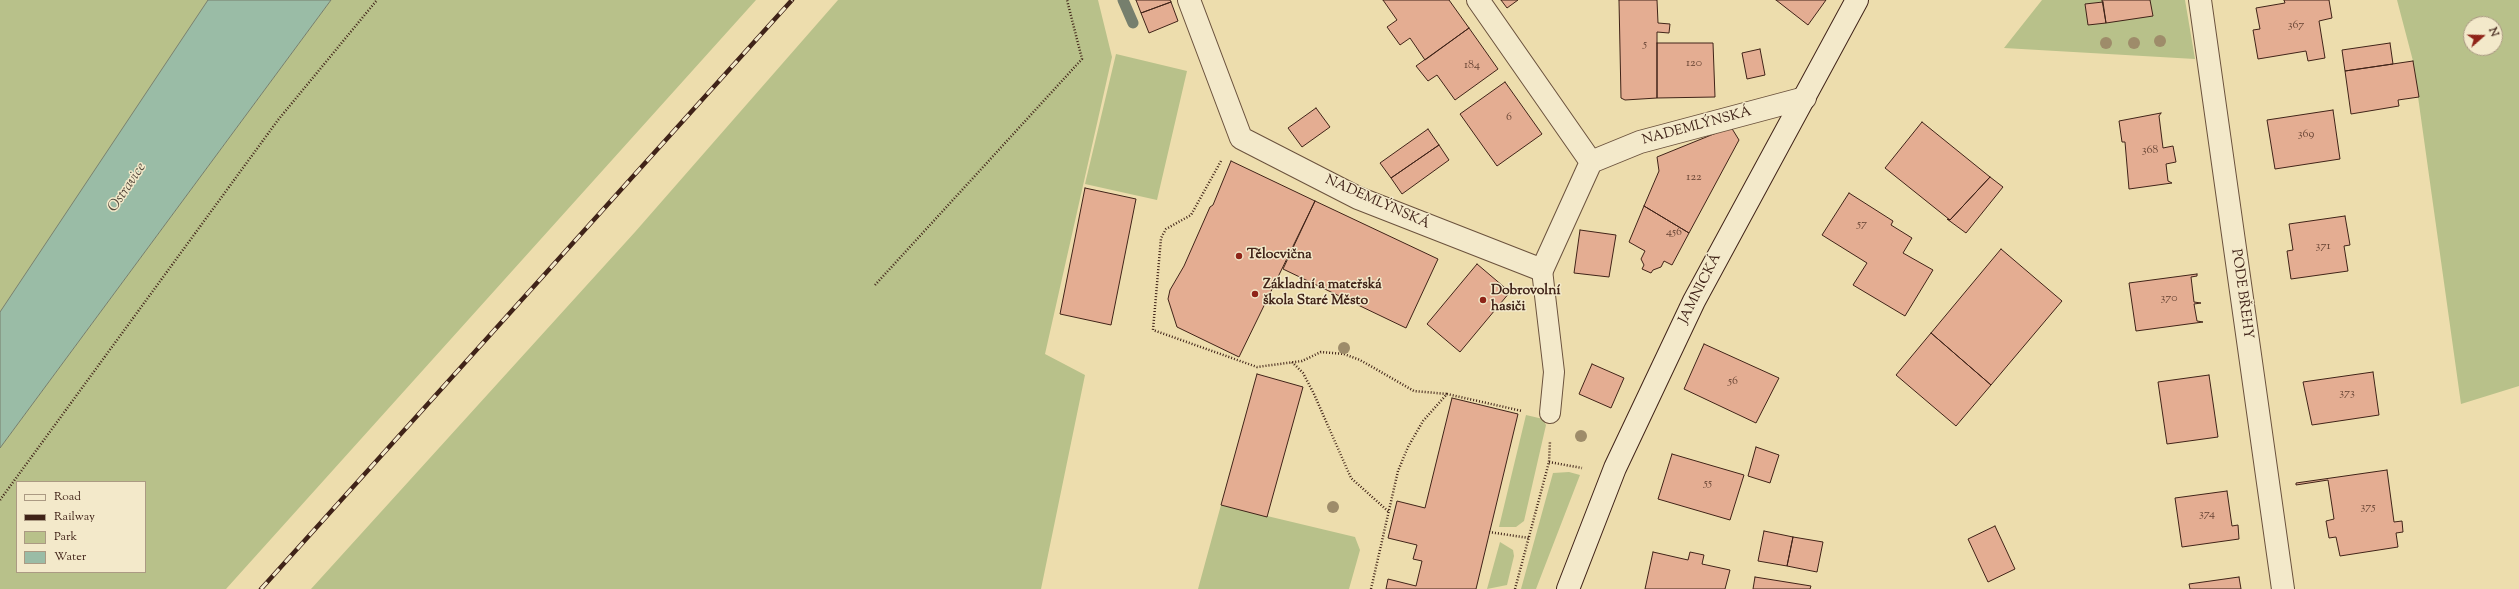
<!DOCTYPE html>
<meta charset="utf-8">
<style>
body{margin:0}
#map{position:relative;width:2519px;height:589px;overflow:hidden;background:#edddad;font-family:"Sorts Mill Goudy",serif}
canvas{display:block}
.legend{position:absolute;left:16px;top:481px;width:130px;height:92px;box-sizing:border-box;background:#f3e9ca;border:1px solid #ab9a83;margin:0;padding:5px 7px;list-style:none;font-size:12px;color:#402318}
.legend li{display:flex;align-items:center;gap:8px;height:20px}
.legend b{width:20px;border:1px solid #ab9a83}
.north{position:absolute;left:2463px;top:16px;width:40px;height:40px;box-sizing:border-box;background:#f3e9ca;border:1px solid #ab9a83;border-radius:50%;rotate:70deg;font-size:11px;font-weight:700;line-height:16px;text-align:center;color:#402318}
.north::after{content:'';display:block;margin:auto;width:14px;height:18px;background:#8f2418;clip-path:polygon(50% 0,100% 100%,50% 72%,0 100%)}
</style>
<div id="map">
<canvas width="2519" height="589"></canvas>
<ul class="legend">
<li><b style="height:5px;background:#f3e9ca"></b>Road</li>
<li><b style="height:5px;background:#402318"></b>Railway</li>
<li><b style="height:11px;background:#b8c18a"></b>Park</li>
<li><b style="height:11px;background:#9abca6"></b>Water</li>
</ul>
<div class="north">N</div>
</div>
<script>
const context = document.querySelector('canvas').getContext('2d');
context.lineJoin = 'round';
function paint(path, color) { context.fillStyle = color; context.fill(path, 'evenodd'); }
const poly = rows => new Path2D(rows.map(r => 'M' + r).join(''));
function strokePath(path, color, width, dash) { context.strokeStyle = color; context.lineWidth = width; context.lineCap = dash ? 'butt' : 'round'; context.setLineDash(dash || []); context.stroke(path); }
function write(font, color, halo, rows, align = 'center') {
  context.font = font + ' "Sorts Mill Goudy",serif'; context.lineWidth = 3; context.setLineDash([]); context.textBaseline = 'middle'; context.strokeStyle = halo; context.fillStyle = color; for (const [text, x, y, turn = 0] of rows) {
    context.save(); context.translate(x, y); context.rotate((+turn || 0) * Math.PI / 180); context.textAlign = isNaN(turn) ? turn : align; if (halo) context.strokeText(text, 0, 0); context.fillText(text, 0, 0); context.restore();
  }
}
paint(poly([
 [0,0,208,0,0,312],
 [331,0,756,0,226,589,0,589,0,448],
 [17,482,145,482,145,572,17,572],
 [838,0,1098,0,1112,57,1045,354,1085,375,1041,589,311,589,635,232],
 [2042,0,2185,0,2195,59,2004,48],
 [2397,0,2519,0,2519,386,2461,404,2413,61],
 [2471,24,2495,24,2495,48,2471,48],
 [1116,54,1187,71,1157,200,1085,184],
 [1526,415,1543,419,1546,425,1524,521,1516,527,1499,527],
 [1569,472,1580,475,1536,589,1521,589,1553,473],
 [1221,505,1355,537,1360,550,1349,589,1198,589],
 [1500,542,1513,550,1514,556,1507,585,1487,589]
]), '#b8c18a');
const water = poly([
 [208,0,331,0,0,448,0,312,208,0]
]);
paint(water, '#9abca6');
strokePath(water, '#767f6d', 1);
strokePath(poly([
 [1123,0,1133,23]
]), '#767f6d', 11);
const building = poly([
 [1136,0,1170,0,1171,2,1141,13,1136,0],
 [1383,0,1449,0,1469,28,1425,60,1410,38,1400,45,1387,27,1397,20,1383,0],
 [1501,0,1518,0,1507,8,1501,0],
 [1619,0,1657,0,1658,23,1670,24,1669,33,1657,32,1657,98,1625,100,1621,98,1619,0],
 [1776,0,1826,0,1808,25,1776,0],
 [2102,0,2150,0,2153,16,2106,23,2102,0],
 [2284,0,2329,0,2332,18,2319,21,2325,58,2308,61,2306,51,2258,59,2253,30,2260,29,2256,8,2285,3,2284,0],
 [1171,2,1178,21,1149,33,1141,13,1171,2],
 [2103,2,2106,23,2088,25,2085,4,2103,2],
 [1469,28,1498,69,1455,100,1437,75,1428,81,1416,66,1469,28],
 [1657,43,1713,43,1715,97,1657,98,1657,43],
 [2390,43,2393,64,2345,71,2342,50,2390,43],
 [1760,49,1765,75,1747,79,1742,53,1760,49],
 [2413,61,2419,97,2398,100,2399,106,2351,114,2345,71,2413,61],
 [1505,82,1542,134,1497,166,1460,114,1505,82],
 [1316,108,1330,127,1302,147,1288,128,1316,108],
 [2333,110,2340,159,2275,169,2267,120,2333,110],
 [2161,113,2159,116,2163,148,2173,146,2176,162,2166,164,2168,181,2172,183,2129,189,2125,142,2122,142,2119,121,2161,113],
 [1922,122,1990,177,1950,220,1885,168,1922,122],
 [1731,127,1739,140,1689,233,1644,206,1659,171,1657,157,1731,127],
 [1428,129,1439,145,1391,178,1380,163,1428,129],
 [1439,145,1449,160,1402,194,1391,178,1439,145],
 [1231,161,1315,201,1239,357,1177,327,1168,299,1170,290,1184,266,1210,207,1213,205,1231,161],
 [1990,177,2003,187,1966,233,1947,219,1950,220,1990,177],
 [1085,188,1136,199,1111,325,1060,314,1085,188],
 [1849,193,1893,221,1891,225,1912,238,1903,253,1933,270,1905,316,1853,285,1867,263,1822,235,1849,193],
 [1315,201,1438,259,1406,328,1283,269,1315,201],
 [1644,206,1689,233,1672,265,1664,261,1661,267,1653,270,1651,273,1642,269,1644,265,1641,259,1645,251,1629,242,1644,206],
 [2345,216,2350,245,2344,246,2348,271,2291,279,2287,251,2293,250,2289,224,2345,216],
 [1580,230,1616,235,1609,277,1574,273,1580,230],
 [2001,249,2062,301,1991,385,1931,333,2001,249],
 [1477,264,1510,292,1460,352,1427,324,1477,264],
 [2197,274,2197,276,2191,277,2194,302,2201,303,2194,304,2197,321,2203,322,2136,331,2129,283,2197,274],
 [1931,333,1991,385,1956,426,1896,375,1931,333],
 [1704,344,1779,378,1756,423,1684,389,1704,344],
 [1592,364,1624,378,1611,408,1579,394,1592,364],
 [2373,372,2379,415,2312,425,2303,382,2373,372],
 [1257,374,1303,387,1267,517,1221,505,1257,374],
 [2209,375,2218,437,2167,444,2158,382,2209,375],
 [1452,398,1518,414,1476,589,1386,589,1388,579,1416,586,1422,561,1413,559,1417,545,1388,538,1397,501,1425,508,1452,398],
 [1756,447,1779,455,1770,483,1748,476,1756,447],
 [1672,454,1744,475,1730,520,1658,499,1672,454],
 [2387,470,2394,522,2402,521,2403,532,2396,533,2398,547,2340,556,2336,537,2329,538,2326,521,2334,519,2328,480,2296,485,2296,483,2387,470],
 [2227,491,2232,526,2238,525,2239,539,2182,547,2175,498,2227,491],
 [1995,526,2015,569,1988,582,1968,539,1995,526],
 [1764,531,1793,537,1787,566,1758,561,1764,531],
 [1793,537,1823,542,1817,572,1787,566,1793,537],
 [1653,552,1688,560,1690,552,1704,555,1702,564,1730,570,1725,589,1645,589,1653,552],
 [1755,577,1811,586,1810,589,1753,589,1755,577],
 [2239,577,2241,589,2190,589,2189,584,2239,577]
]);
paint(building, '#e4ad92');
strokePath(building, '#402318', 1);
const service = poly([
 [1542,270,1554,372,1550,413]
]);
const minor = poly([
 [1189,0,1241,138,1358,198,1542,270,1591,162,1640,142,1805,98],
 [1478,0,1591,162],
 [2200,0,2283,589]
]);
const secondary = poly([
 [1568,589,1615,468,1694,301,1857,0]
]);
strokePath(service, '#6b523d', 22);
strokePath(minor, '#6b523d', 24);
strokePath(secondary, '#402318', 24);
strokePath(poly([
 [1221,161,1191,215,1166,229,1161,238,1153,330,1257,367,1302,361,1321,352,1344,354,1360,360,1414,391,1447,394],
 [875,285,1082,59,1067,0],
 [1292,362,1303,373,1314,394,1351,478,1389,512],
 [1549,462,1582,468],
 [0,500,278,120,377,0],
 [1489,532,1529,538],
 [1371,589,1398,471,1408,447,1423,421,1447,394,1522,411],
 [1515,589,1549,462,1550,441]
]), '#402318', 2.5, [1, 2]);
strokePath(service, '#f3e9ca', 20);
strokePath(minor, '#f3e9ca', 22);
strokePath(secondary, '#f3e9ca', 22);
const rail = poly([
 [261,589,792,0]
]);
strokePath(rail, '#402318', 4.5);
strokePath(rail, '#f3e9ca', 3, [9]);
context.fillStyle = '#9e8c6a';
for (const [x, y] of [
 [2160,41],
 [2106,43],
 [2134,43],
 [1344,348],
 [1581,436],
 [1333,507]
]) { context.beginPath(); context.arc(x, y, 6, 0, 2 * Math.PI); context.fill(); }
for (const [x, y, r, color] of [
 [1239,256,4,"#8f2418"],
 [1255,294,4,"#8f2418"],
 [1483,300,4,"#8f2418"]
]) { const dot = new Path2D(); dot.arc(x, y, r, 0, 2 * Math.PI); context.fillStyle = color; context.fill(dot); strokePath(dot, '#f3e9ca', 1.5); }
write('12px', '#694636', null, [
 ["367",2296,26],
 ["5",1645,45],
 ["120",1694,64],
 ["184",1472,66],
 ["6",1509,118],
 ["369",2306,135],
 ["368",2150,151],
 ["122",1694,178],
 ["57",1862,225],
 ["456",1674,233],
 ["371",2323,247],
 ["370",2169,299],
 ["56",1733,382],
 ["373",2347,394],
 ["55",1708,484],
 ["375",2368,508],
 ["374",2207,515]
]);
write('14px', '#402318', '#f3e9ca', [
 ["NADEMLÝNSKÁ",1697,127,-15],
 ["NADEMLÝNSKÁ",1377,203,24],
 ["JAMNICKÁ",1701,289,-63],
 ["PODE BŘEHY",2241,294,82]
]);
write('bold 14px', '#402318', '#f3e9ca', [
 ["Tělocvična",1247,256],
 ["Základní a mateřská",1263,286],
 ["škola Staré Město",1263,302],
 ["Dobrovolní",1491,292],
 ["hasiči",1491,308]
], 'left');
write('italic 15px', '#56493c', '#f3e9ca', [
 ["Ostravice",128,188,-56]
]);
</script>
